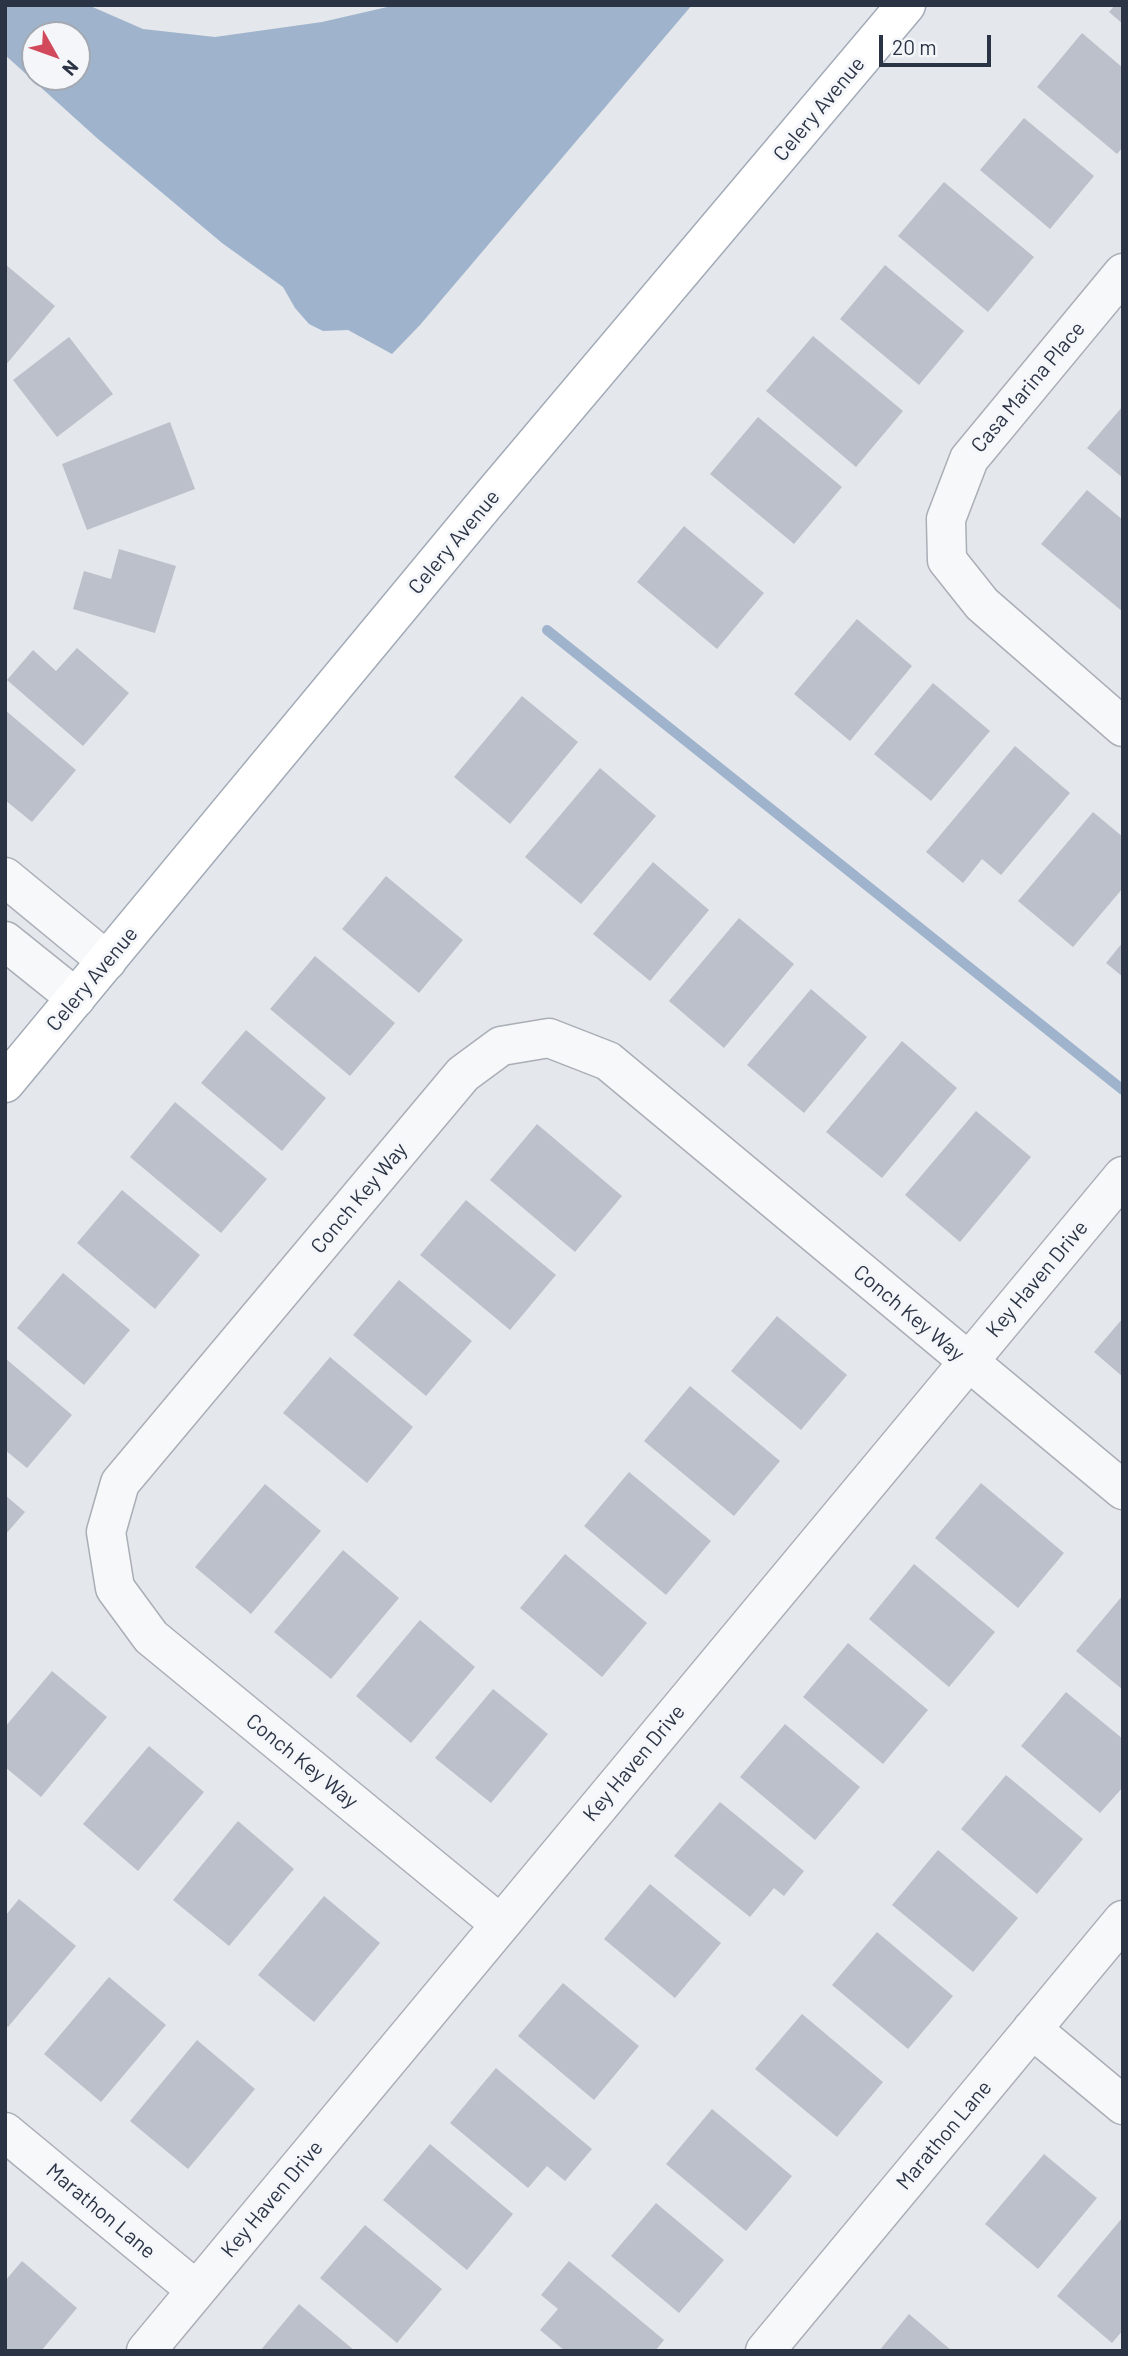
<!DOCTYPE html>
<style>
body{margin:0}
#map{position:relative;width:1128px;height:2356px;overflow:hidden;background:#e4e7ec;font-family:Barlow,sans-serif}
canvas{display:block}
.frame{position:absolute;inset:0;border:7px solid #2b3445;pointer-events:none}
.north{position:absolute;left:21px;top:21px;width:70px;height:70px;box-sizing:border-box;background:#f4f6f9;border:2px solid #a4a8b1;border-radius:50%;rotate:130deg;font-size:19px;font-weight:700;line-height:28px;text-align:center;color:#2b3445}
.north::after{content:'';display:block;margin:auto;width:24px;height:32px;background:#d1495b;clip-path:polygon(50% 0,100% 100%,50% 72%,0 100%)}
.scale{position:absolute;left:879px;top:35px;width:112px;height:32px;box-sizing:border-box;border:4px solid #2b3445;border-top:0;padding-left:9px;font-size:21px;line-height:24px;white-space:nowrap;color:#2b3445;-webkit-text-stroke:5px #f4f6f9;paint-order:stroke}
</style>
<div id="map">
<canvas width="1128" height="2356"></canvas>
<div class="frame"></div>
<div class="north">N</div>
<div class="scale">20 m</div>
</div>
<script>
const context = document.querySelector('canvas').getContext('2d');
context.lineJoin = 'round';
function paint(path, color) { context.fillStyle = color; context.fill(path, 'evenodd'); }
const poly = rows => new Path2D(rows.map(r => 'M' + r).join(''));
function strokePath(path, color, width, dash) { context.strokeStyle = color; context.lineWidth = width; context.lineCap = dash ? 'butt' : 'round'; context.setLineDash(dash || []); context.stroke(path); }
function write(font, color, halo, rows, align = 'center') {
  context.font = font + ' Barlow,sans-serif'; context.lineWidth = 6; context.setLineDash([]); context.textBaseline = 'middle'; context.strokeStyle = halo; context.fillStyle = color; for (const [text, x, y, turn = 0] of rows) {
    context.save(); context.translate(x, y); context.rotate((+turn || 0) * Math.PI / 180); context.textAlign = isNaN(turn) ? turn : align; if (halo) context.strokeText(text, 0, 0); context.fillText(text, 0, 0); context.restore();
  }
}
paint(poly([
 [5,5,88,5,143,29,215,37,322,22,396,5,692,5,420,325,392,354,348,330,323,331,309,324,295,308,283,287,222,243,98,139,5,55],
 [35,35,77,35,77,77,35,77]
]), '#9fb4cc');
strokePath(poly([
 [547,630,1123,1090]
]), '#9fb4cc', 10);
paint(poly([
 [1115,5,1123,5,1123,24,1109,12],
 [1082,33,1123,68,1123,147,1117,154,1037,87],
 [1024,118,1094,176,1050,229,980,170],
 [944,182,1034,257,988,312,898,236],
 [5,264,55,306,5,366],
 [885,265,964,331,919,385,840,319],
 [813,336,903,411,856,467,766,391],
 [69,337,113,394,57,437,13,380],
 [1123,406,1123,478,1087,448],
 [758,417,842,487,794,544,710,474],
 [170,422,195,489,87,530,62,464],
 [1087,490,1123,520,1123,612,1041,544],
 [684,526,764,593,717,649,637,582],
 [119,549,176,566,155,633,73,609,84,571,111,579],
 [857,619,912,666,850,741,794,694],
 [77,648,129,693,83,746,7,680,33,650,56,671],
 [933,683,990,731,931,801,874,754],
 [522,696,578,742,510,824,454,777],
 [5,710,76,770,32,822,5,800],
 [1015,746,1070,793,1001,875,982,859,963,883,926,852],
 [600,768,656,816,581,904,525,857],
 [1093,812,1123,837,1123,888,1073,947,1018,901],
 [653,862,709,910,650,981,593,934],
 [386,876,463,940,419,993,342,929],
 [739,918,794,964,724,1048,669,1001],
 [1123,942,1123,977,1106,963],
 [315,956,395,1023,350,1076,270,1009],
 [811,989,867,1037,804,1113,747,1065],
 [246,1030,326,1098,282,1151,201,1083],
 [902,1041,957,1088,882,1178,826,1132],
 [175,1102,267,1179,221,1233,130,1157],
 [976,1111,1031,1157,960,1242,905,1195],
 [537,1124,622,1196,575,1252,490,1180],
 [122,1190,200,1255,155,1309,77,1243],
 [466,1200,556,1275,510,1330,420,1255],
 [63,1273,130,1330,84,1385,17,1328],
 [399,1280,472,1341,426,1396,353,1335],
 [777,1316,847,1375,801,1430,731,1371],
 [1123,1318,1123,1377,1094,1352],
 [330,1357,413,1427,367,1483,283,1413],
 [5,1358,72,1415,27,1468,5,1450],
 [690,1386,780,1461,734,1516,644,1441],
 [629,1472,711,1541,666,1595,584,1526],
 [981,1483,1064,1553,1018,1608,935,1538],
 [265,1484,321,1531,251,1614,195,1567],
 [5,1495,25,1512,5,1535],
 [343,1550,399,1598,331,1679,274,1632],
 [565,1554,647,1623,602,1677,520,1608],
 [914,1564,995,1632,949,1687,869,1619],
 [1123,1595,1123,1690,1076,1651],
 [420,1620,475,1667,411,1743,356,1696],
 [848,1643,928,1710,883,1764,803,1697],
 [52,1671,107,1717,41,1797,5,1767,5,1727],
 [493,1689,548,1734,491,1803,435,1758],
 [1066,1692,1123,1739,1123,1787,1100,1813,1021,1746],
 [785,1724,860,1787,815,1840,740,1777],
 [149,1746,204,1792,138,1871,83,1824],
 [1006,1775,1083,1839,1037,1894,961,1829],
 [720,1802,804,1871,784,1896,774,1888,750,1917,674,1856],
 [238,1821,294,1869,229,1946,173,1900],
 [938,1850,1018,1918,973,1972,892,1905],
 [650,1884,721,1943,675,1998,604,1939],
 [324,1896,380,1943,314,2022,258,1975],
 [19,1899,76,1946,8,2027,5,2024,5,1916],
 [877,1932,953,1996,908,2049,832,1985],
 [109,1977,166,2025,101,2102,44,2054],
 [563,1983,639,2046,594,2100,518,2036],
 [802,2014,883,2082,837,2137,755,2069],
 [197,2040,255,2089,188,2169,130,2121],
 [496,2068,592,2149,565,2181,547,2166,528,2188,450,2123],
 [712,2109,792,2176,746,2231,666,2164],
 [430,2144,513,2214,467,2270,383,2200],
 [1044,2154,1097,2198,1038,2269,985,2224],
 [656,2203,724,2260,679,2313,611,2256],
 [1123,2217,1123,2330,1112,2343,1057,2296],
 [365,2225,442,2289,397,2343,320,2278],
 [22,2261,77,2308,41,2351,5,2351,5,2281],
 [569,2261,664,2340,655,2351,565,2351,540,2330,558,2309,541,2295],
 [299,2304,355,2351,260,2351],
 [909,2314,952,2351,879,2351]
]), '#bbc0ca');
const minor = poly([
 [1123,273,969,459,946,519,947,560,982,604,1123,727],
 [5,877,107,961],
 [5,941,76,998],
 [500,1924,151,1637,115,1588,106,1532,120,1483,463,1074,501,1046,549,1038,608,1061,1123,1490],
 [1032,2029,1123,2105],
 [5,2132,196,2290],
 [146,2351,1123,1176],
 [765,2351,1123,1920]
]);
const major = poly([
 [5,1083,484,505,906,5]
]);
strokePath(minor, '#a9aeb7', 41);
strokePath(major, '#a3abb8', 41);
strokePath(minor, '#f7f8fa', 38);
strokePath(major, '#fff', 38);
write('21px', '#2b3445', '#f4f6f9', [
 ["Celery Avenue",819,109,-50],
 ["Casa Marina Place",1028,387,-50],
 ["Celery Avenue",454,542,-50],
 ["Celery Avenue",92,979,-50],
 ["Conch Key Way",359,1198,-50],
 ["Key Haven Drive",1037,1279,-50],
 ["Conch Key Way",909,1313,40],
 ["Conch Key Way",302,1761,39],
 ["Key Haven Drive",634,1763,-50],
 ["Marathon Lane",944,2135,-50],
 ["Key Haven Drive",272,2199,-50],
 ["Marathon Lane",101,2211,40]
]);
</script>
